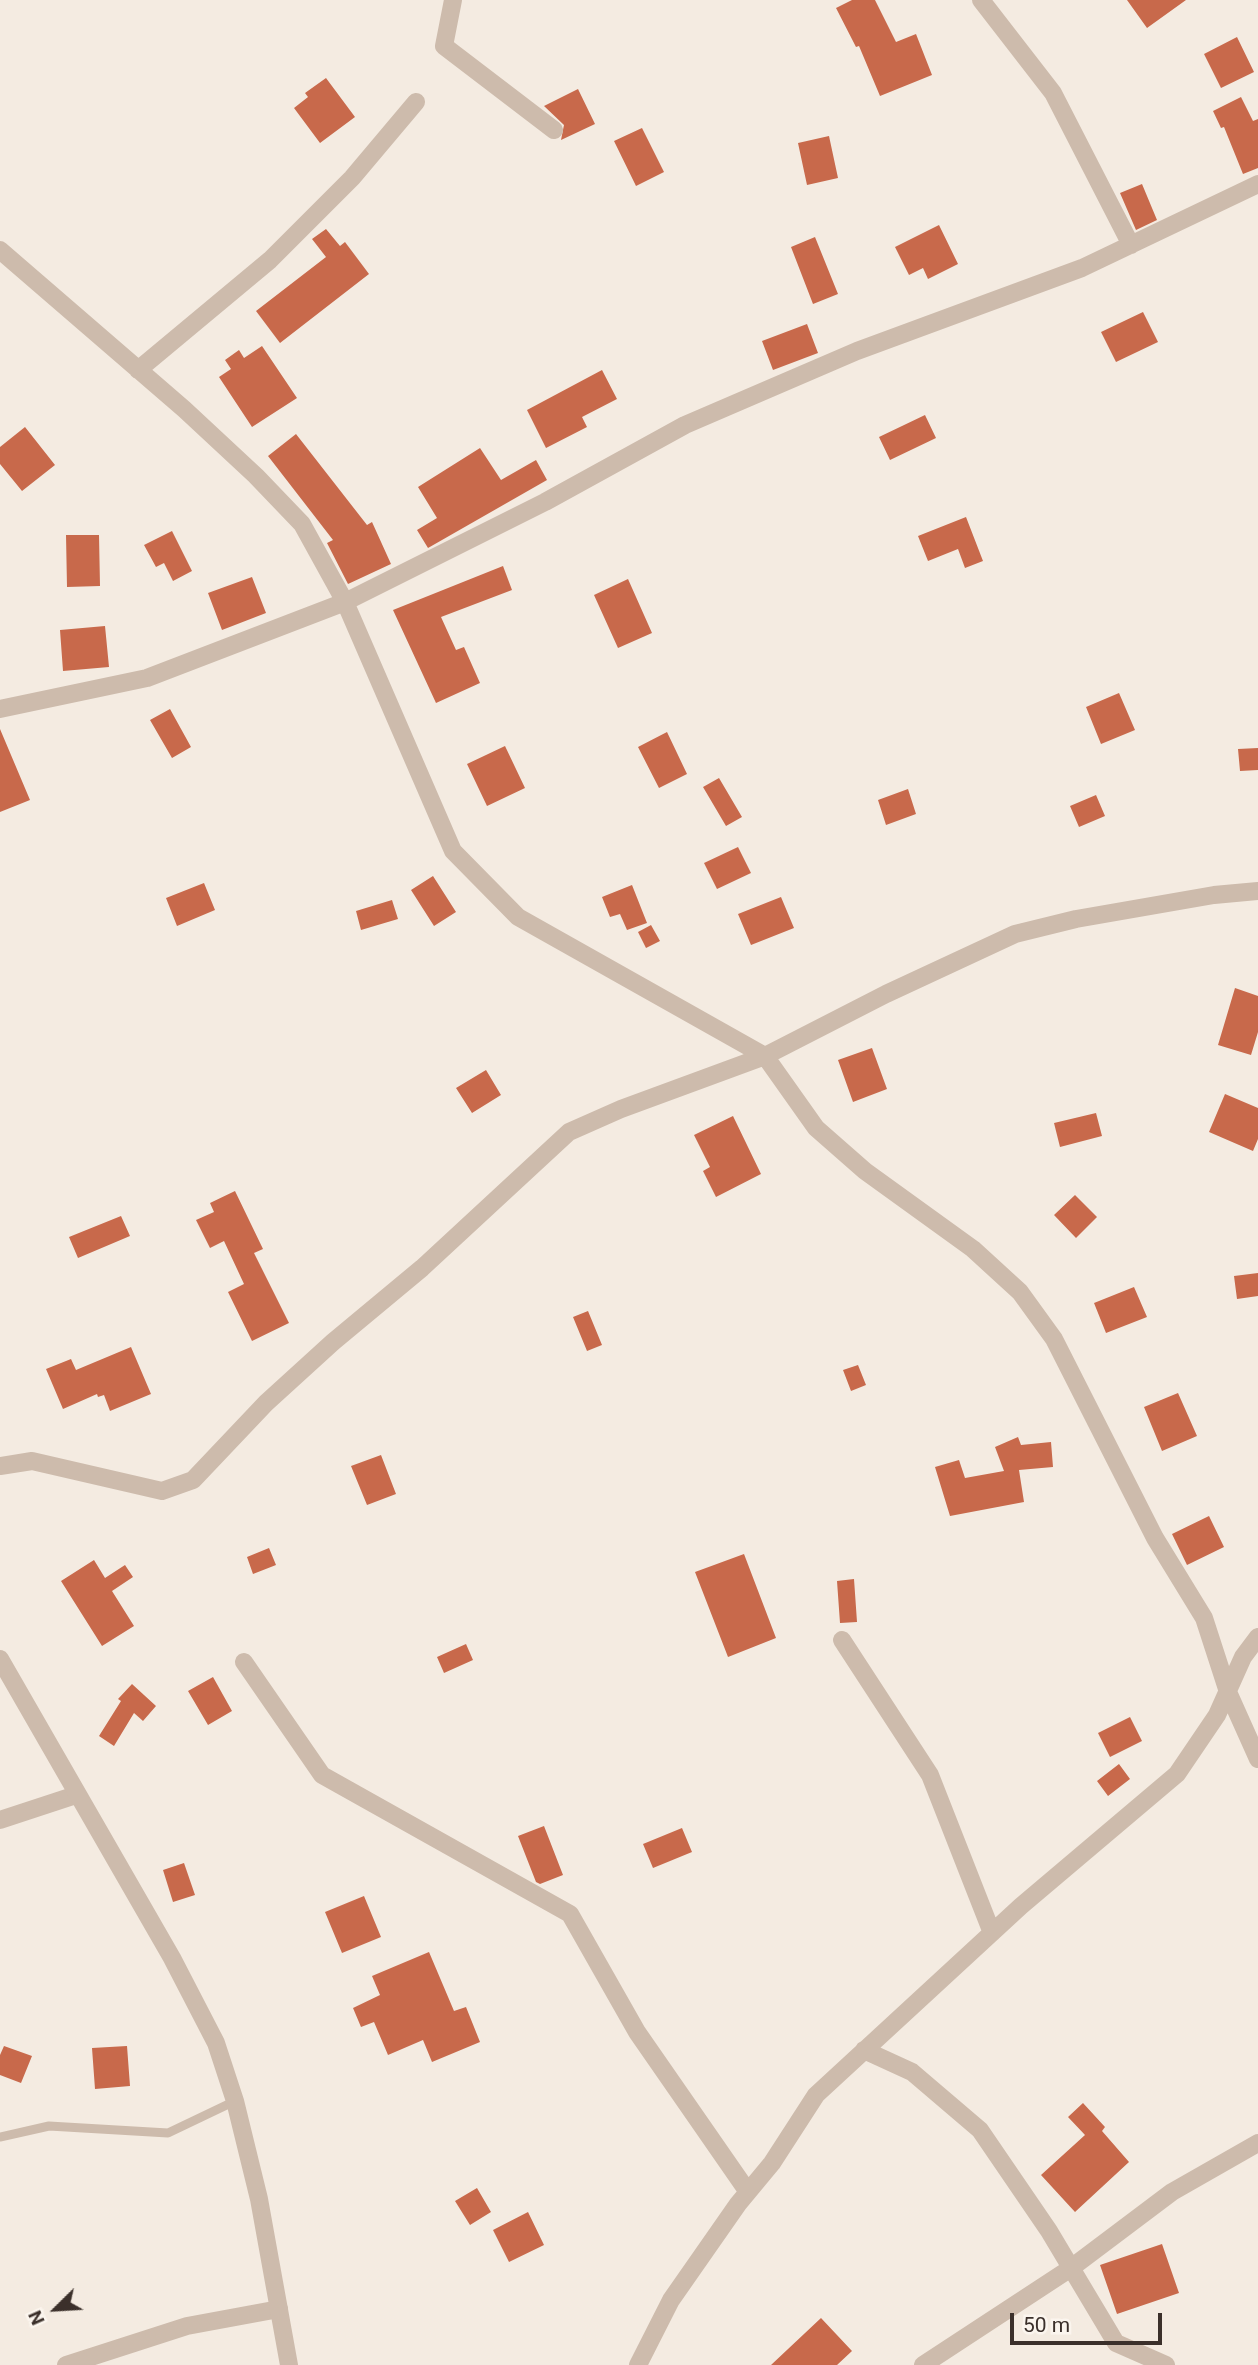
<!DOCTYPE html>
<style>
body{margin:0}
#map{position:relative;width:1258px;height:2365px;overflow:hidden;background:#f4ebe1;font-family:Roboto,sans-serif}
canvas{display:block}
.north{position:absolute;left:21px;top:2274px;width:70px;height:70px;-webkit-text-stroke:5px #fbf5ee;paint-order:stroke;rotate:246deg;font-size:19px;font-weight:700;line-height:28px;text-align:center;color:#3b302b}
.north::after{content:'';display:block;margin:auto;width:24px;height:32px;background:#3b302b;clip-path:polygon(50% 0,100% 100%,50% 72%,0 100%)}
.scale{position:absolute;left:1010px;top:2313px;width:152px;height:32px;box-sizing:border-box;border:4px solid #3b302b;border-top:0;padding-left:9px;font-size:21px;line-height:24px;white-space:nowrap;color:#3b302b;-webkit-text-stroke:5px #fbf5ee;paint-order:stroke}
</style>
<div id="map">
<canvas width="1258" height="2365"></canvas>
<div class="north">N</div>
<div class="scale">50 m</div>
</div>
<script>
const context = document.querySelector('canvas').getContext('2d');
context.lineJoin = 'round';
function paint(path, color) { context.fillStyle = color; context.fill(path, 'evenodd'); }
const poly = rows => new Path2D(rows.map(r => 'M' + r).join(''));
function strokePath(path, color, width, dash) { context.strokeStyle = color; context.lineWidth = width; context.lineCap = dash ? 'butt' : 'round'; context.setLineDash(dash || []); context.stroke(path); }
paint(poly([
 [852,0,875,0,896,42,916,34,932,75,880,96,859,46,856,47,836,8],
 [1127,0,1186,0,1147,28],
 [1237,37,1254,72,1221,88,1204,54],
 [326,78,355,117,320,143,294,108,308,97,305,93],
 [578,89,595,124,561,140,564,125,544,106],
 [1241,97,1253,121,1258,119,1258,168,1243,174,1224,127,1221,128,1213,111],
 [642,128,664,172,636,186,614,141],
 [829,136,838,178,807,185,798,143],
 [1142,184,1157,220,1136,230,1120,193],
 [939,225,958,264,928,279,923,268,909,275,895,247],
 [326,229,340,246,345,242,369,274,280,343,256,311,326,257,312,239],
 [815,237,838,294,813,304,791,247],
 [1143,312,1158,342,1116,362,1101,332],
 [807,324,818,353,773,370,762,341],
 [262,346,297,398,252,427,219,377,231,369,225,360,239,350,244,358],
 [602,370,617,399,582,417,587,427,546,448,527,410],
 [925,415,936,438,890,460,879,437],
 [25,427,55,465,22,491,0,464,0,447],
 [296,434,367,525,372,522,391,564,348,584,327,543,333,540,268,456],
 [480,448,501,480,536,460,547,480,428,548,417,530,437,518,418,487],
 [966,517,983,561,965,568,958,549,928,561,918,536],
 [172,531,192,571,173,581,164,563,156,567,144,545],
 [66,535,99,535,100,586,67,587],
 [503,566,512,590,441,617,456,650,464,647,480,683,436,703,393,610],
 [252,577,266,613,222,630,208,593],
 [628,579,652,633,618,648,594,595],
 [105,626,109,667,63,671,60,630],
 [1119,693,1135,730,1101,744,1086,707],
 [170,709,191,747,172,758,150,720],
 [0,729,30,800,0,812],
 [667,732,687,774,659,788,638,747],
 [505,746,525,788,487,806,467,764],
 [1258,748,1258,770,1240,771,1238,749],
 [719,778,742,817,726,826,703,787],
 [908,789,916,814,886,825,878,800],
 [1096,795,1105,816,1079,827,1070,806],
 [738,847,751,873,717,889,704,863],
 [433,876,456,912,434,926,411,890],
 [204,883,215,910,177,926,166,898],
 [632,885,647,923,627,930,620,914,610,917,602,897],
 [781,897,794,928,751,945,738,914],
 [392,900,398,919,361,930,356,911],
 [651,925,660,941,646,948,638,932],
 [1235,988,1258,996,1258,1032,1251,1055,1218,1045],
 [872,1048,887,1089,853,1102,838,1060],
 [486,1070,501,1095,472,1113,456,1088],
 [1225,1094,1258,1108,1258,1139,1253,1151,1209,1132],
 [1096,1113,1102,1136,1060,1147,1054,1123],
 [733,1116,761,1174,716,1197,703,1171,710,1167,694,1135],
 [235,1191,263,1249,254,1253,289,1323,252,1341,228,1292,244,1284,224,1241,210,1248,196,1220,214,1212,210,1203],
 [1075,1195,1097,1217,1076,1238,1054,1215],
 [121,1216,130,1236,78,1258,69,1237],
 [1258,1273,1258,1296,1237,1299,1234,1276],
 [1134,1287,1147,1317,1106,1333,1094,1303],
 [588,1311,602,1345,587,1351,573,1317],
 [131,1347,151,1394,110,1411,104,1395,98,1397,97,1394,63,1409,46,1369,71,1359,76,1370],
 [858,1365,866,1385,851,1391,843,1370],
 [1178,1393,1197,1436,1162,1451,1144,1407],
 [1018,1437,1021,1445,1051,1442,1053,1467,1019,1470,1024,1502,950,1516,935,1467,959,1460,965,1478,1004,1471,995,1447],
 [381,1455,396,1494,367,1505,351,1466],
 [1209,1516,1224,1547,1187,1565,1172,1534],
 [269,1548,276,1565,253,1574,247,1557],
 [744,1554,776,1638,728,1657,695,1572],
 [94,1560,105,1578,125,1565,133,1577,112,1591,134,1626,102,1646,61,1581],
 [854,1579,857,1622,840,1623,837,1581],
 [466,1644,473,1660,444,1673,437,1657],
 [213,1677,232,1711,208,1725,188,1691],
 [132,1684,156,1706,143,1721,134,1713,114,1746,99,1736,121,1701,118,1699],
 [1130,1717,1142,1741,1110,1757,1098,1733],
 [1119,1764,1130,1779,1108,1796,1097,1781],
 [544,1826,563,1875,540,1884,536,1882,518,1836],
 [682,1828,692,1852,653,1868,643,1844],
 [184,1863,195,1895,173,1902,163,1870],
 [364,1896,381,1937,342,1953,325,1912],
 [429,1952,454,2011,466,2007,480,2042,432,2062,423,2040,388,2055,374,2022,361,2027,353,2008,380,1995,372,1976],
 [4,2046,32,2056,21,2083,0,2075,0,2055],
 [127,2046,130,2086,95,2089,92,2048],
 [1083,2103,1105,2127,1102,2131,1129,2162,1075,2212,1041,2175,1085,2135,1068,2117],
 [477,2188,491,2212,470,2225,455,2201],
 [528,2212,544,2245,509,2262,493,2230],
 [1162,2244,1179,2293,1117,2314,1100,2265],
 [821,2318,852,2351,837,2365,771,2365]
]), '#c8694b');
strokePath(poly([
 [0,2137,49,2126,168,2133,235,2101]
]), '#cdbbac', 9);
strokePath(poly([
 [453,0,444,46,554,130],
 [981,0,1053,93,1131,245],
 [0,250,184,409,256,476,302,524,345,602,453,851,518,917,765,1056,816,1128,865,1171,973,1249,1020,1292,1054,1339,1155,1538,1204,1618,1228,1692,1258,1759],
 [138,370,270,260,352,178,416,102],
 [0,709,147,678,345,602,545,502,685,425,857,351,1082,268,1258,184],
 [0,1466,32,1461,162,1491,193,1480,266,1403,333,1342,422,1268,569,1132,621,1109,765,1056,886,994,1015,934,1076,919,1214,895,1258,891],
 [842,1640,930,1775,992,1933],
 [244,1662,322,1775,570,1914,637,2032,748,2192],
 [0,1820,76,1795],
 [864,2050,912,2072,980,2130,1049,2231,1116,2343,1166,2365],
 [66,2365,187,2326,279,2309],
 [638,2365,671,2300,738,2204,772,2163,816,2095,1021,1906,1177,1774,1217,1715,1243,1657,1258,1637],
 [923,2365,1071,2268,1172,2192,1258,2143]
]), '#cdbbac', 18);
strokePath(poly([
 [0,1659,172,1958,216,2043,235,2101,259,2199,289,2365]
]), '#cdbbac', 18);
</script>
